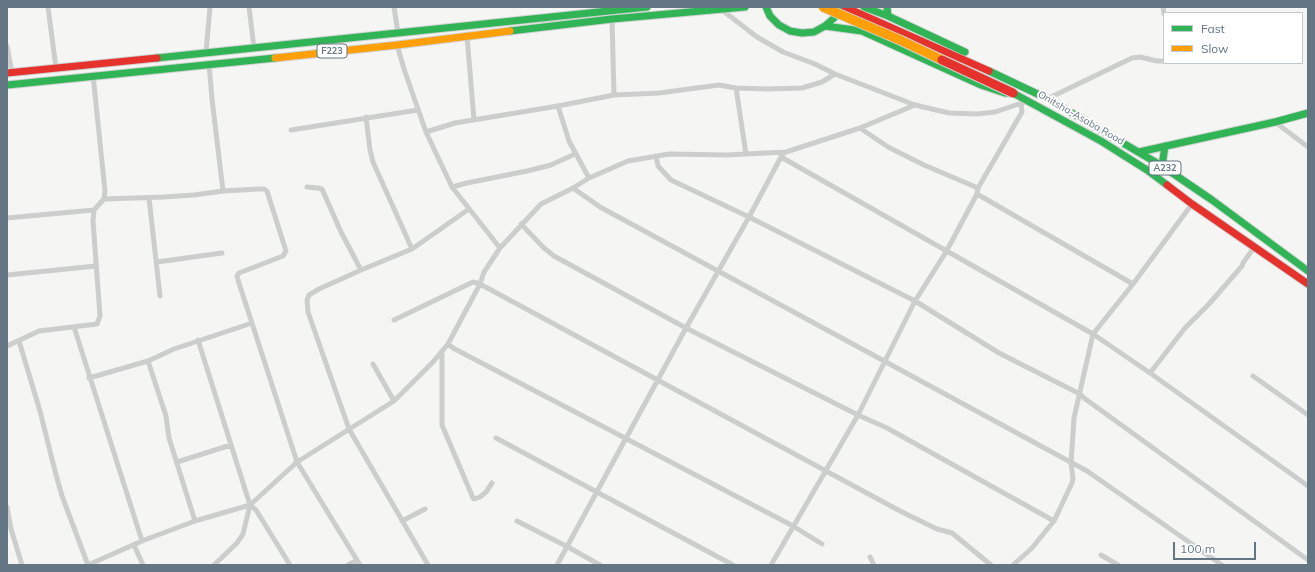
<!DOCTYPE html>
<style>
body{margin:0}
#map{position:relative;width:1315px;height:572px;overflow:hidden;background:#f5f5f3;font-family:Mulish,sans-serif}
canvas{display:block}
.frame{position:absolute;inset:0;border:8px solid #647584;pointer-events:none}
.legend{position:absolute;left:1163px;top:12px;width:140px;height:52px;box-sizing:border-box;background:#fff;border:1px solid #c1c8ce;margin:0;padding:5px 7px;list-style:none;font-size:12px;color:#647584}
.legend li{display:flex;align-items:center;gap:8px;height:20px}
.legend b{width:20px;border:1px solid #c1c8ce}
.scale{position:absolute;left:1173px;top:542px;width:83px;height:18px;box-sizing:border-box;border:2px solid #647584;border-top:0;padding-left:5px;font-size:12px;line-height:14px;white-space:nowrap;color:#647584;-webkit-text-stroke:3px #fff;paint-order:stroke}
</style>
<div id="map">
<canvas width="1315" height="572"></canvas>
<div class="frame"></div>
<ul class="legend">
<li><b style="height:5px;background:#30b455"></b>Fast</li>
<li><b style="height:5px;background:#ff9f0a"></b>Slow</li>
</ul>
<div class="scale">100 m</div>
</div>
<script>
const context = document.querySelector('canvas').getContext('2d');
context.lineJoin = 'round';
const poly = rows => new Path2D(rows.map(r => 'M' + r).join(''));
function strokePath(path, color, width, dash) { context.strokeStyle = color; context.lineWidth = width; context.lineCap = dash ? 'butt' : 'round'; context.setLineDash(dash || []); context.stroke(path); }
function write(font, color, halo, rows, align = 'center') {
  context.font = font + ' Mulish,sans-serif'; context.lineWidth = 4; context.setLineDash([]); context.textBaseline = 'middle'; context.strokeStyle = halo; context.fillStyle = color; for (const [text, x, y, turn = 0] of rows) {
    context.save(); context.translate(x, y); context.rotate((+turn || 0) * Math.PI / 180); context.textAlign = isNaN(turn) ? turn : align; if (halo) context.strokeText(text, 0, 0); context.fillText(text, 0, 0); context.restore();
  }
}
const fast = poly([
 [766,7,770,16,779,25,790,31,802,33,814,32,825,26,834,18,840,8],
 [864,7,888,16,965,52],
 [887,7,888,16],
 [825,26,862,31,981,85,1005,93,1013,93,1101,141,1147,170,1167,185],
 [510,31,612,19,745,7],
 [157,58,647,7],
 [989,71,1048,99,1162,166,1212,200,1308,271],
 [7,85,275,58],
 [1139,152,1275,122,1308,113],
 [1162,166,1165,146]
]);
const slow = poly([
 [275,58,397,45,510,31]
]);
const jam = poly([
 [845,7,989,71],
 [7,73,157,58],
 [1167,185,1192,204,1308,284]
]);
strokePath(fast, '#d1d3d3', 9);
strokePath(slow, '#d1d3d3', 9);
strokePath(jam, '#d1d3d3', 9);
strokePath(poly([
 [48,7,56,68],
 [249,7,254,48],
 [394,7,398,33],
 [1163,7,1164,14],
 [722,10,757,37,783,52,815,64,835,74],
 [612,19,614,95],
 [467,36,474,120],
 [397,45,404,69,426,132,452,187,500,248],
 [7,46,12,73],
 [206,52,210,7],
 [209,64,212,99,223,191],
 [736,88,746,154],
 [1049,98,1132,58,1140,57,1157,61,1164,61],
 [558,106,569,141,589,178],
 [366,117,370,150,373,162,412,249],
 [1275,122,1308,147],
 [860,128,888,147,924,165,978,188],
 [291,130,418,110],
 [426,132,455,123,558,106,614,95,659,93,719,85,736,88,767,89,802,88,822,82,835,74,915,105],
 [656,156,658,166,671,180,749,217,915,301,999,353,1080,394,1084,398,1308,560],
 [781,157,1093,334,1150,373,1308,486],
 [307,187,318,188,322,189,341,232,361,270],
 [452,187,467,183,527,171,551,165,575,154],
 [573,188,600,207,1087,471,1222,565],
 [977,194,1133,284],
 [149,198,160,296],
 [104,199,163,197,194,195,223,191,259,189,264,189,267,191,286,251,283,256,239,273,237,276,238,280,297,462,360,565],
 [7,218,94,210],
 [521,224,544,248,554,256,686,328,858,415,887,428,1054,521],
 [157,262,222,253],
 [7,275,96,266],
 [394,320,473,282,480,284,900,511,937,529,952,533,991,565],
 [74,327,142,541],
 [198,340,250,505,243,534,237,543,214,565],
 [19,341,40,411,55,471,62,496,88,565],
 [448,344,453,348,793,526,822,544],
 [7,346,39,331,97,324,100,316,93,221,94,210,104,199,105,191,93,75],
 [442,351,442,425,473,498,474,499,480,497,486,492,492,483],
 [148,361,166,416,169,438,195,521],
 [373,364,394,401],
 [1150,373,1185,328,1209,304,1242,266,1243,263,1255,246],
 [1253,376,1308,415],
 [89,378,148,361,174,349,252,323],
 [496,438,733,565],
 [177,462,231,445],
 [250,505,256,510,290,565],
 [7,507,11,529,22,565],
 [402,521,425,509],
 [517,521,568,547,600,565],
 [134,545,143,565],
 [1101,555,1118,565],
 [870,557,874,565],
 [88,565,142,541,195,521,250,505,297,462,394,401,433,362,448,344,480,284,484,272,500,248,541,204,573,188,589,178,628,161,669,154,727,155,786,152,860,128,915,105,949,113,977,114,995,112,1028,101],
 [348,565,357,560],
 [428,565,349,429,308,312,307,300,309,295,319,289,361,270,412,249,469,209],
 [557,565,686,328,749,217,781,157,783,155],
 [771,565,858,415,915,301,946,252,977,194,978,188,1022,112,1021,103],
 [1013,565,1031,549,1054,521,1072,483,1073,478,1071,463,1074,418,1093,334,1133,284,1192,204]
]), '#cccece', 5);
strokePath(fast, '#30b455', 7);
strokePath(slow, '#ff9f0a', 7);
strokePath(jam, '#e5322d', 7);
const slowBridge = poly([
 [823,7,900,40,942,60]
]);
const jamBridge = poly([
 [942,60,1013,93]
]);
strokePath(slowBridge, '#d1d2d2', 11, []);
strokePath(jamBridge, '#d1d2d2', 11, []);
strokePath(slowBridge, '#ff9f0a', 9);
strokePath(jamBridge, '#e5322d', 9);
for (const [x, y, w] of [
 [332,51,30],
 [1165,168,32]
]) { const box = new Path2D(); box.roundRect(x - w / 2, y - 7, w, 14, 3); context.fillStyle = '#fff'; context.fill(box); strokePath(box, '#647584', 1); }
write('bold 9px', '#647584', null, [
 ["F223",332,51],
 ["A232",1165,168]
]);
write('10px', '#647584', '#fff', [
 ["Onitsha-Asaba Road",1081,118,30]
]);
</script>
